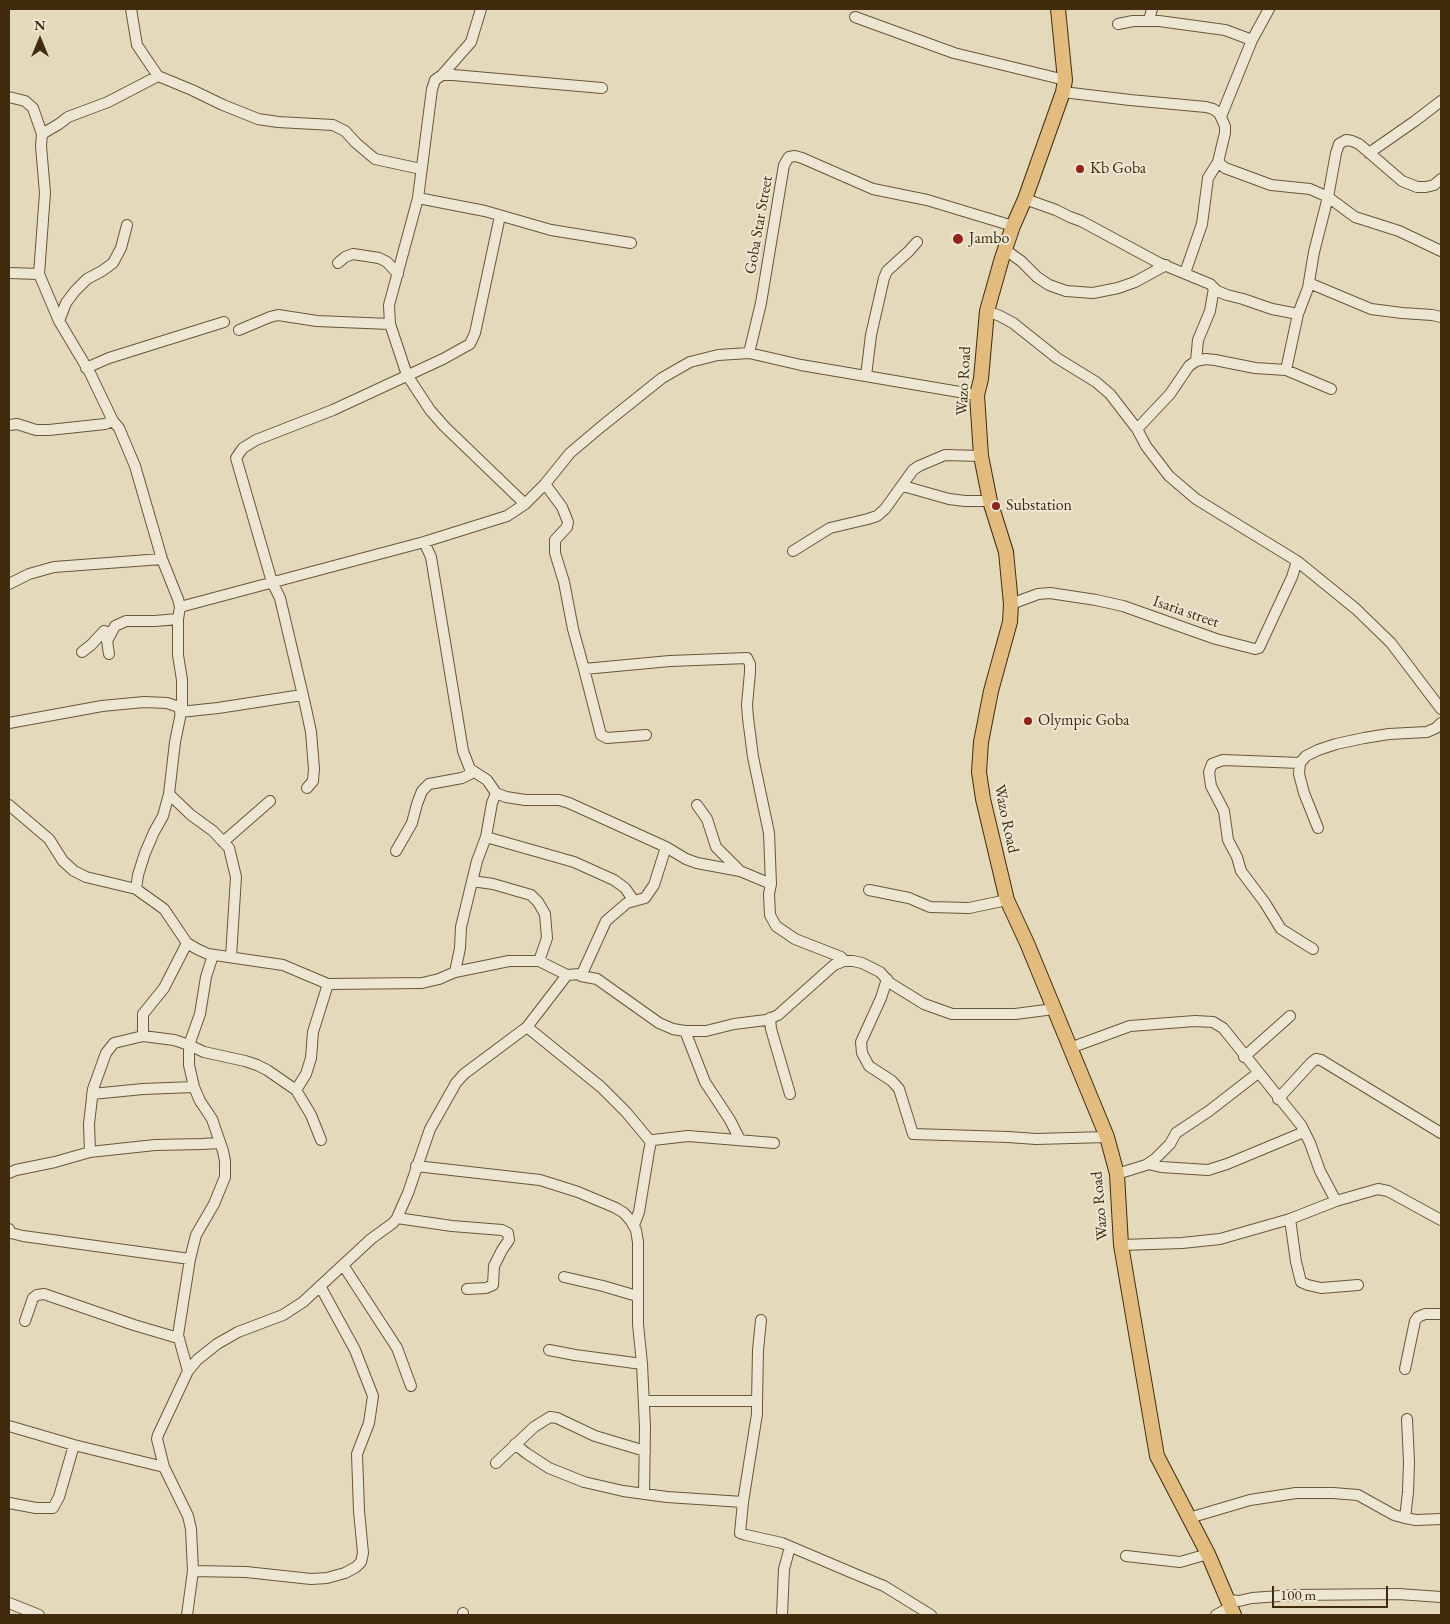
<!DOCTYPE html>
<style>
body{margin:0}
#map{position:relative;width:1450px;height:1624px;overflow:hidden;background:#e4d9bb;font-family:"EB Garamond",serif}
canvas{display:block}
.frame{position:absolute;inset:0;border:10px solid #412b0d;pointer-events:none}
.north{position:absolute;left:15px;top:15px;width:50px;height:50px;-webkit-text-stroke:4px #ede6d3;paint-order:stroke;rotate:0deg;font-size:14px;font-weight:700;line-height:20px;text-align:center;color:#412b0d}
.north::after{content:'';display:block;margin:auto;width:18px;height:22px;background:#412b0d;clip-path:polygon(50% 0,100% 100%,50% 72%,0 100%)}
.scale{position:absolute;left:1272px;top:1586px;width:116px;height:22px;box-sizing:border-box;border:2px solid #412b0d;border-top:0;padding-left:6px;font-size:15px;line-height:18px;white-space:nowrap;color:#412b0d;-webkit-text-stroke:4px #ede6d3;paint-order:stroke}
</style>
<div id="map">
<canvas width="1450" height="1624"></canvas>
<div class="frame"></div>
<div class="north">N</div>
<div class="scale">100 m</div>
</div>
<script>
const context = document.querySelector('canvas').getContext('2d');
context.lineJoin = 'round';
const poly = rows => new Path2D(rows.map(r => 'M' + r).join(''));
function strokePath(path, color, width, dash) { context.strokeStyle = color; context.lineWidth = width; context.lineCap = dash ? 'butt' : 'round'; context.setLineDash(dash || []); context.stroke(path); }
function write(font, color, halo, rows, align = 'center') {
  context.font = font + ' "EB Garamond",serif'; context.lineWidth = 4; context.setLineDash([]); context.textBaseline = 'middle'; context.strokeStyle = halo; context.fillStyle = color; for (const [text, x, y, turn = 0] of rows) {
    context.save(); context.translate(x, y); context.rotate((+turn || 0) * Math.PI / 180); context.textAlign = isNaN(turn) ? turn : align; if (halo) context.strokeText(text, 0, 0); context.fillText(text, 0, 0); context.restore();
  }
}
const minor = poly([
 [131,9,137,45,158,76,192,90,223,105,258,119,278,122,333,125,345,131,356,143,375,159,421,169],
 [855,17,954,53,1065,80],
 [1149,20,1152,9],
 [1118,24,1133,21,1159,21,1225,30,1252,40],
 [442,75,471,42,481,9],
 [1063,92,1130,100,1206,107,1213,109,1219,113,1225,126,1225,133,1218,162,1225,168,1271,185,1310,189,1328,197,1355,217,1399,231,1441,251],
 [9,97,25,101,33,108,42,134,41,146,45,193,39,274,59,321,90,373,113,421,119,428,135,466,162,559,178,599,180,607,178,619,178,655,182,680,182,708,175,742,169,794,163,816,154,832,145,853,138,875,136,889],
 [1219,113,1222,114,1252,40,1269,9],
 [42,134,59,124,68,117,108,102,158,76],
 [1369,153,1415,121,1441,101],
 [418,198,485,211,551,230,631,243],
 [1025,199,1056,210,1070,217,1081,221,1159,263,1210,284,1217,291,1227,295,1243,299,1272,309,1298,314],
 [1004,249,1021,261,1037,277,1049,285,1066,291,1093,293,1118,288,1135,282,1166,265],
 [338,263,345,257,353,254,379,258,387,262,398,274],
 [9,273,39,274],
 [1185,273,1202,224,1208,178,1218,162],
 [1309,283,1371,309,1402,313,1432,315,1441,317],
 [987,311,1000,316,1013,323,1057,358,1096,382,1110,394,1137,429,1146,446,1169,476,1196,499,1297,561,1356,609,1391,643,1441,709],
 [59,321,66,303,75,291,87,279,102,271,113,263,121,248,127,225],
 [239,330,270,317,278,315,317,321,390,324],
 [749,353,761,303,784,165,789,157,795,156,802,158,873,189,927,200,1013,226],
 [1196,361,1198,340,1210,311,1214,288],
 [86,368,109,358,224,322],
 [1286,370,1298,314,1308,288,1314,252,1328,197,1336,153,1339,144,1346,140,1352,141,1359,144,1402,181,1417,187,1426,187,1434,185,1441,179],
 [866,376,871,335,884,278,887,271,909,251,917,242],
 [9,425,17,424,36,430,49,430,105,424,113,421],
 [1137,429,1170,394,1189,366,1196,361,1206,359,1215,360,1255,368,1286,370,1331,389],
 [545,484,562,507,568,522,567,527,555,540,555,553,564,582,573,629,584,669],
 [903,486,949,499,965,501,990,501],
 [525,504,444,426,430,410,407,375,390,324,389,305,418,198,432,89,435,80,442,75,453,75,602,88],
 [424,542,431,557,463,751,470,769,487,780,496,793,506,797,525,800,559,800,569,803,666,847,686,859,697,863,740,871,771,884],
 [793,551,830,528,868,519,877,516,885,509,913,470,919,466,945,455,981,456],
 [9,584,29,574,54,567,162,559],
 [1011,604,1038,594,1050,593,1096,600,1123,606,1216,639,1255,649,1259,648,1292,577,1297,561],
 [180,607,424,542,507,516,525,504,545,484,570,453,602,426,662,378,690,362,718,355,749,353,801,365,977,395],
 [82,652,91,645,104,631,111,633],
 [109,654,107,641,115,626,126,621,155,621,178,619],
 [180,712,218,708,302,695],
 [9,723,102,706,144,702,167,703,182,708],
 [646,735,607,738,601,735,584,669,670,661,747,658,750,664,750,672,747,705,748,718,753,757,769,833,771,884,769,894,770,915,776,926,795,939,841,957,844,961],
 [1300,763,1223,760,1212,764,1209,772,1211,786,1224,811,1228,840,1237,857,1241,871,1265,903,1281,929,1313,949],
 [307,788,313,781,314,769,311,732,305,704,280,598,272,582,236,458,243,448,256,440,333,410,443,359,470,344,475,333,500,216],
 [169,794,191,815,213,831,229,848,236,877,231,957],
 [9,805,49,839,63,861,74,871,86,877,136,889,164,909,187,943,197,949,208,954,283,965,328,984,422,983,439,979,455,972,509,961,539,961,567,975,580,974,581,976,597,979,659,1023,673,1029,685,1031,706,1031,734,1024,766,1020,778,1015,834,965,844,961,853,961,862,963,880,972,890,983,924,1004,952,1014,1015,1014,1054,1009],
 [697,805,707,819,716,847,740,871],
 [1318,828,1304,793,1299,774,1300,763,1306,756,1318,750,1336,744,1364,738,1389,734,1427,732,1436,728,1441,723],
 [486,837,574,862,614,880,625,888,634,901],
 [223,842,270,801],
 [396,851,412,823,417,804,422,791,429,784,462,778,474,772],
 [472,881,493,884,531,895,538,902,545,914,547,938,539,961],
 [869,890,909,898,930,907,969,908,1007,900],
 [455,972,460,948,461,927,477,861,486,837,492,803,496,793],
 [581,976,606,921,627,903,645,898,654,885,666,847],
 [887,979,881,998,861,1042,862,1053,869,1066,892,1081,899,1089,913,1134,1008,1137,1036,1139,1107,1137],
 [770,1018,771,1029,790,1094],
 [527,1027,601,1087,626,1112,651,1142],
 [685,1031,705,1082,730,1120,740,1140],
 [143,1036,143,1014,164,988,187,943],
 [1070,1048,1130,1026,1195,1021,1213,1022,1223,1028,1301,1125,1310,1143,1320,1171,1336,1201],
 [1244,1057,1290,1016],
 [296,1090,311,1115,321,1140],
 [92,1094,143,1089,194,1087],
 [1278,1099,1311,1063,1316,1059,1321,1060,1441,1133],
 [90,1152,89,1124,93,1089,106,1053,114,1043,143,1036,174,1040,189,1045,204,1052,245,1061,257,1065,267,1070,296,1090,306,1074,311,1058,313,1032,328,984],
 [1148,1164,1161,1167,1208,1170,1227,1164,1304,1132],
 [416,1166,540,1180,578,1192,616,1208,624,1213,631,1221,636,1230,638,1242,638,1324,642,1364,645,1427,644,1494],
 [9,1173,16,1170,55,1162,90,1152,155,1145,202,1144,220,1143],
 [1117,1174,1146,1165,1155,1159,1170,1144,1176,1133,1209,1111,1258,1073],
 [397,1218,452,1226,502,1230,508,1233,509,1240,502,1250,494,1266,493,1285,486,1288,467,1289],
 [1290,1219,1296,1262,1301,1282,1308,1285,1321,1288,1358,1285],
 [634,1225,639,1212,649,1151,651,1142,653,1140,688,1136,774,1143],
 [9,1229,11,1233,23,1236,190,1259],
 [1121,1245,1182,1243,1220,1239,1290,1219,1336,1201,1378,1189,1388,1191,1441,1220],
 [343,1265,397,1348,411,1386],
 [564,1277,603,1286,637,1296],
 [25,1321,33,1298,37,1295,44,1294,134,1325,178,1338],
 [549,1350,575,1355,642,1364],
 [1405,1369,1415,1321,1418,1317,1425,1314,1441,1314],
 [188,1371,178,1335,190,1259,196,1235,214,1204,225,1177,225,1161,223,1151,212,1119,200,1101,194,1087,189,1065,189,1045,200,1014,206,977,213,955],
 [644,1401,753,1401,757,1403,757,1414,743,1502,740,1533,746,1535,782,1543,855,1574,884,1586,931,1615],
 [757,1403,758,1350,761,1320],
 [9,1426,74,1445,164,1467],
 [515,1444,526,1453,549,1468,584,1482,623,1491,667,1497,743,1502],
 [496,1463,534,1427,550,1417,557,1418,595,1436,645,1451],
 [9,1503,36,1508,53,1508,59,1497,74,1445],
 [1189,1518,1250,1500,1296,1493,1333,1493,1358,1495,1394,1515,1405,1518,1416,1520,1441,1519],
 [1405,1518,1408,1492,1409,1462,1407,1419],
 [1126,1556,1180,1562,1208,1554],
 [193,1571,246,1572,311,1579,327,1578,345,1573,356,1567,361,1562,363,1553,359,1511,357,1454,369,1423,373,1396,355,1350,320,1286],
 [1228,1600,1239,1601,1252,1598,1294,1595,1398,1594,1441,1597],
 [9,1603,39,1615],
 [187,1615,193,1571,191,1529,188,1516,164,1467,157,1439,158,1435,188,1371,197,1360,217,1344,238,1332,283,1315,303,1302,371,1239,393,1223,397,1218,408,1193,430,1129,456,1083,464,1074,527,1027,567,975],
 [463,1615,463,1613],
 [782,1615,784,1569,790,1547],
 [1216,1615,1231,1607]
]);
const major = poly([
 [1058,9,1065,80,1063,92,1025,199,1013,226,1002,258,987,311,981,379,977,395,981,456,990,501,1006,552,1011,604,1010,622,991,691,981,742,979,772,983,799,1007,900,1027,943,1107,1137,1117,1174,1121,1245,1157,1456,1208,1554,1234,1615]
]);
strokePath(minor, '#6a5638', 12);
strokePath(major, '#412b0d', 16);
strokePath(minor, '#ede6d3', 10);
strokePath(major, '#e2bc7e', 14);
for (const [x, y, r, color] of [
 [1080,169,5,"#8f2418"],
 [958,239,6,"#8f2418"],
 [996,506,5,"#8f2418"],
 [1028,721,5,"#8f2418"]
]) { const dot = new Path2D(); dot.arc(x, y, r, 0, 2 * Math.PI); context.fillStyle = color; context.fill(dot); strokePath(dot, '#ede6d3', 2); }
write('16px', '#412b0d', '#ede6d3', [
 ["Kb Goba",1090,169],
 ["Jambo",969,239],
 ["Substation",1006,506],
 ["Olympic Goba",1038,721]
], 'left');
write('16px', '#412b0d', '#ede6d3', [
 ["Goba Star Street",759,225,-80],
 ["Wazo Road",964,381,-87],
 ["Isaria street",1186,612,19],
 ["Wazo Road",1006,819,78],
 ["Wazo Road",1100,1206,-95]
]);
</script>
